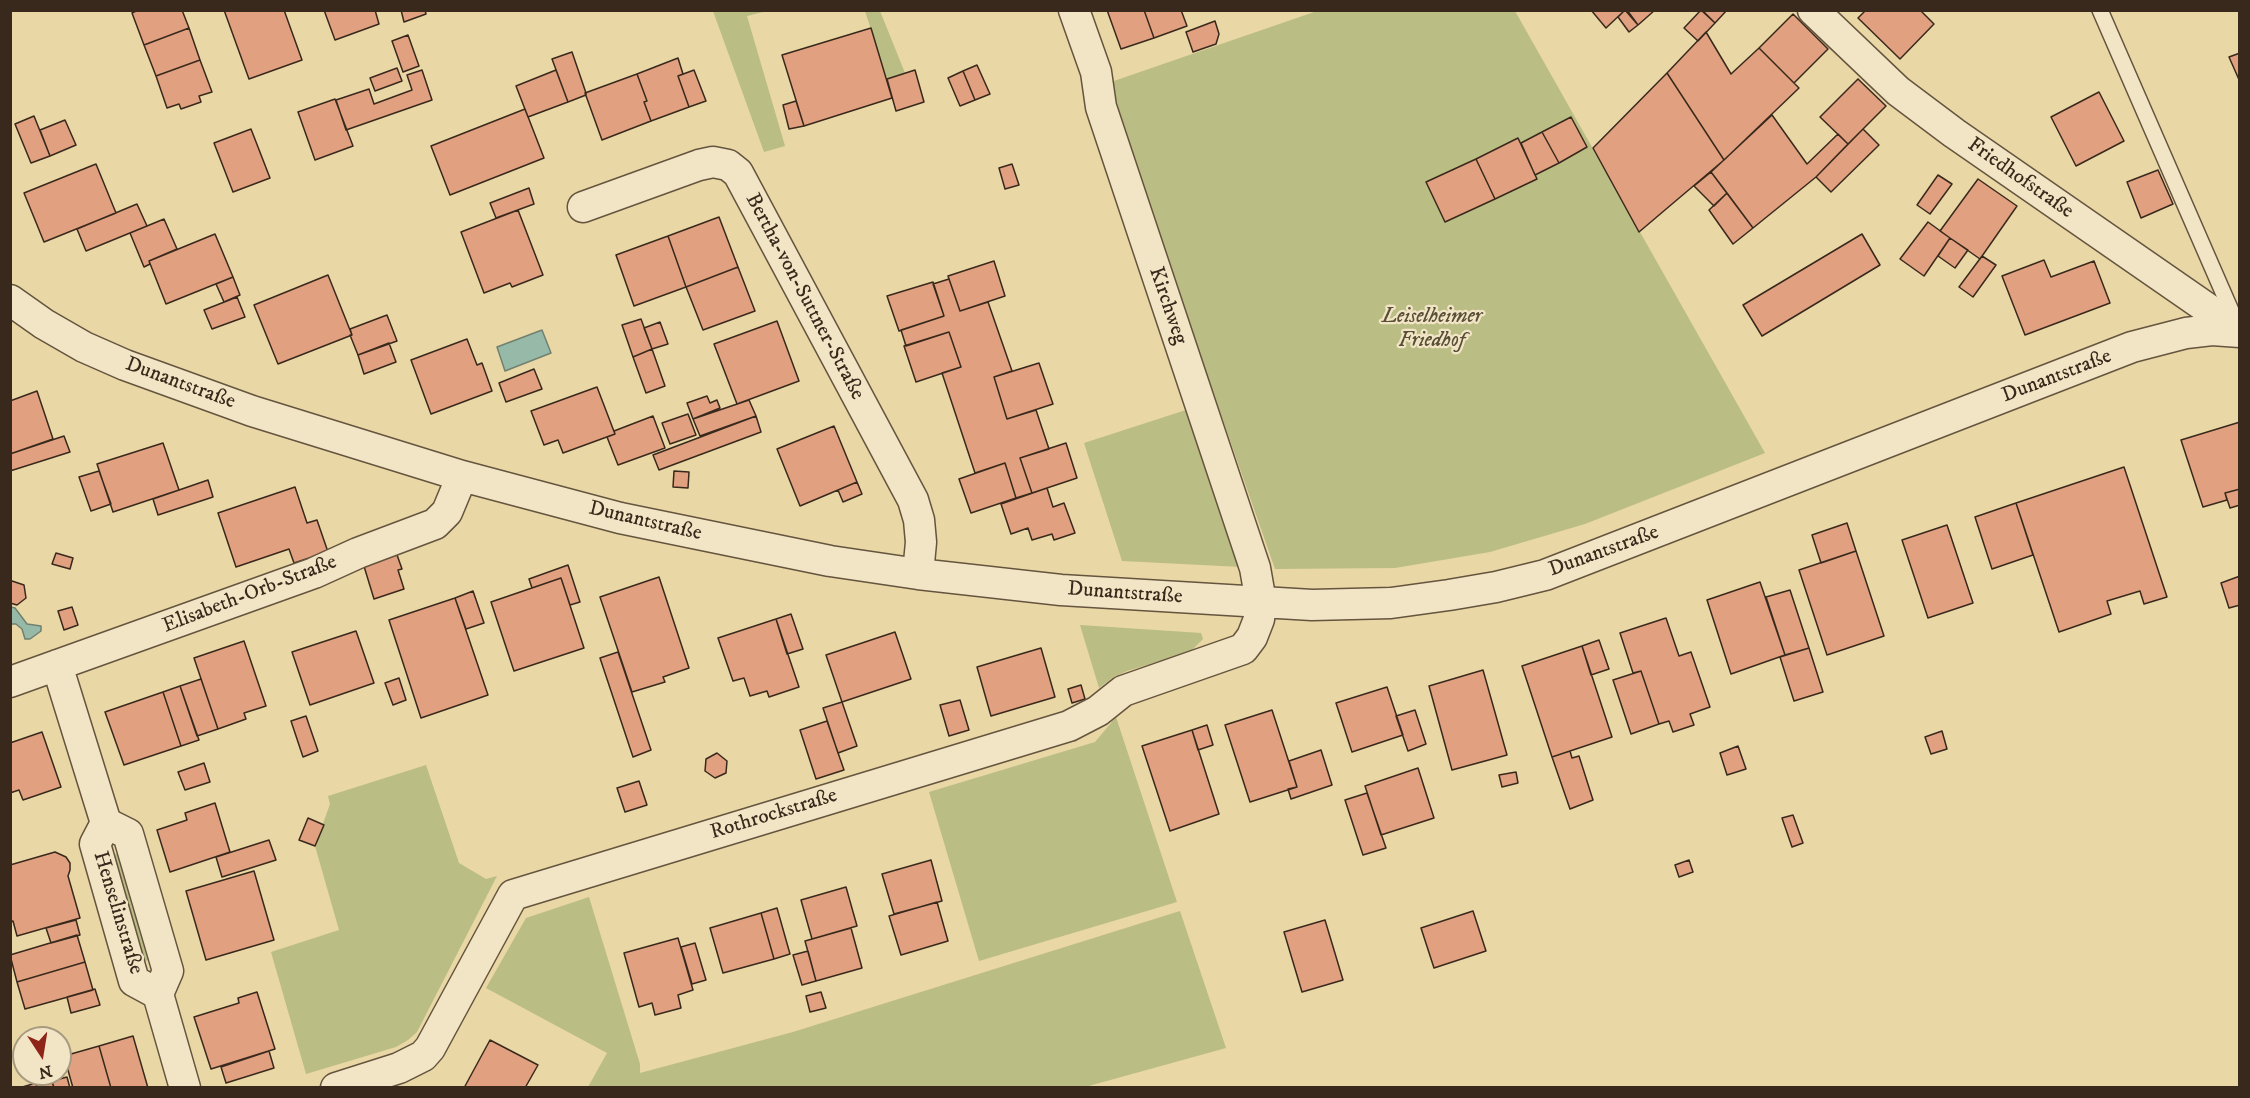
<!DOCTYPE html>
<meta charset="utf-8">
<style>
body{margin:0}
#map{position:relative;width:2250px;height:1098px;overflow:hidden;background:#e9d7a6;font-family:"IM FELL DW Pica",serif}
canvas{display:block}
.frame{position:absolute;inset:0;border:12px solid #39291c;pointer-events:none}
.north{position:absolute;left:12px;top:1026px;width:60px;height:60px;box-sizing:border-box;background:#f1e5c5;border:2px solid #a79a81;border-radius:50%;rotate:168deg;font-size:16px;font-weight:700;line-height:24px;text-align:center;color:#39291c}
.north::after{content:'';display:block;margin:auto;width:21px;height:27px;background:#8f2418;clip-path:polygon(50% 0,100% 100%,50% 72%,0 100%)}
</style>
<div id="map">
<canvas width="2250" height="1098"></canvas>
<div class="frame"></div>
<div class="north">N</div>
</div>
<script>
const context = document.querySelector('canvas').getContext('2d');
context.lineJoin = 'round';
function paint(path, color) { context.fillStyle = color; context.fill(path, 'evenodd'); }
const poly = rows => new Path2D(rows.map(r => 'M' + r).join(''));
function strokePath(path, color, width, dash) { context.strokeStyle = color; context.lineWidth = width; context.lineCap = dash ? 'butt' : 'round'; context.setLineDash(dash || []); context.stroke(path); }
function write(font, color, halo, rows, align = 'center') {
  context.font = font + ' "IM FELL DW Pica",serif'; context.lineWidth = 4.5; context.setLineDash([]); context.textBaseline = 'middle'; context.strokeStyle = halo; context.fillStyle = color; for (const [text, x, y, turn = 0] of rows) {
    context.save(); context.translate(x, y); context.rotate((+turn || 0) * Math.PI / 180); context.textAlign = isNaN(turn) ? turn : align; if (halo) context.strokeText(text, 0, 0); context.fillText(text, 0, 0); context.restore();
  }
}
paint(poly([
 [713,11,767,11,747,16,785,146,764,152],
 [865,11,880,11,905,73,887,79],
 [1317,11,1515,11,1765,453,1585,524,1490,552,1395,568,1275,569,1134,166,1111,82],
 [1189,409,1241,567,1122,561,1084,443],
 [1080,625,1201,633,1203,639,1190,652,1127,671,1112,678,1099,688],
 [1116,717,1177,902,979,961,929,792,1095,742],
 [426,765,459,863,486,879,497,876,417,1032,408,1040,396,1047,306,1074,271,952,339,930,315,846,330,804,328,796],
 [122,852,153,959,141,962,110,856],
 [589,897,640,1064,640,1073,793,1032,1180,911,1226,1048,1085,1087,588,1087,607,1053,486,988,526,918]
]), '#babd84');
const water = poly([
 [542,330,551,353,505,371,497,347,542,330],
 [11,607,15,608,27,624,41,626,41,631,30,639,25,639,22,629,16,624,11,624,11,607]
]);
paint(water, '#97baa8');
strokePath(water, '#718070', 1.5);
const building = poly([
 [138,10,182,10,189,28,144,45,132,13,138,10],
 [224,10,284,10,302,60,249,79,224,10],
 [324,10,375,10,379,24,335,40,324,10],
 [401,10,425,10,426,14,404,22,401,10],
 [1107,10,1144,10,1154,38,1121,49,1107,10],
 [1144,10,1181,10,1187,26,1154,38,1144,10],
 [1591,10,1625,10,1606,28,1591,10],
 [1625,10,1638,25,1629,32,1618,17,1625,10],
 [1627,10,1655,10,1638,25,1627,10],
 [1701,10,1715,23,1698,41,1684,28,1701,10],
 [1702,10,1727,10,1715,23,1702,10],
 [1866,10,1920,10,1934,24,1900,59,1858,18,1866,10],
 [1793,14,1828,49,1794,83,1759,48,1793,14],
 [1215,21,1219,34,1216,44,1193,52,1186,32,1215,21],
 [189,28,200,60,156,76,144,45,189,28],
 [871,28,892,98,804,126,782,55,871,28],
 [1706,32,1731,74,1759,48,1799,88,1724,160,1667,73,1706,32],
 [408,35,419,66,403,72,392,41,408,35],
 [572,52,586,93,586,95,568,102,552,59,572,52],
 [2240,53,2240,82,2229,57,2240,53],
 [678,58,683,74,678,76,689,107,651,121,644,102,647,101,637,74,678,58],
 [200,60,212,92,199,96,201,102,181,109,179,104,167,108,156,76,200,60],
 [977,65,990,94,975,100,963,71,977,65],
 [397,68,402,81,375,91,370,78,397,68],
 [422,70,432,100,346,130,336,100,369,89,374,104,412,90,407,75,422,70],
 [556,70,568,102,528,117,516,86,556,70],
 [694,70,706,101,689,107,678,76,694,70],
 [915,70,924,102,896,111,887,79,915,70],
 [963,71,975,100,960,106,948,78,963,71],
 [1667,73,1724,160,1639,232,1593,148,1667,73],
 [637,74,647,101,644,102,651,121,602,140,585,93,637,74],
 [1858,79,1886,106,1848,144,1820,117,1858,79],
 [2099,92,2124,141,2076,166,2051,117,2099,92],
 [335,99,353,146,315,160,298,112,335,99],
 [796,101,804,126,789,129,783,105,796,101],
 [525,109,544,158,450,195,431,146,525,109],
 [1772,115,1807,164,1838,134,1848,144,1816,177,1753,228,1711,172,1772,115],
 [34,116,50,156,31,163,15,124,34,116],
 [1571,117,1587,147,1559,163,1542,132,1571,117],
 [65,120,76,145,50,156,40,130,65,120],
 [251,129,270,178,233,192,214,143,251,129],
 [1863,129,1879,145,1831,192,1816,177,1863,129],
 [1542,132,1559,163,1535,175,1521,143,1542,132],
 [1518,138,1537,179,1495,199,1476,159,1518,138],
 [1476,159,1495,199,1445,222,1426,182,1476,159],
 [96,164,116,213,44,242,24,193,96,164],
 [1012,164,1019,185,1005,189,999,168,1012,164],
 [2158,170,2173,204,2141,218,2127,182,2158,170],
 [1711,172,1727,193,1714,206,1694,186,1711,172],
 [1938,175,1952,184,1930,214,1917,205,1938,175],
 [1978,179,2017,206,1980,259,1940,231,1978,179],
 [529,188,534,204,496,218,490,203,529,188],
 [1727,193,1753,228,1733,244,1709,210,1727,193],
 [137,204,147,226,86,251,77,229,137,204],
 [518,210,543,275,512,287,510,283,484,293,461,232,518,210],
 [719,217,738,267,686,287,668,236,719,217],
 [164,219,177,249,149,261,150,264,144,267,130,233,164,219],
 [1928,222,1950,238,1924,276,1900,259,1928,222],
 [215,234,233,277,166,304,149,261,215,234],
 [1862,234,1880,265,1762,336,1743,305,1862,234],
 [668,236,686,287,634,306,616,255,668,236],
 [1950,238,1968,250,1955,268,1938,256,1950,238],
 [1982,256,1996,265,1973,297,1959,287,1982,256],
 [2044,260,2051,277,2094,261,2110,303,2025,335,2002,276,2044,260],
 [994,261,1005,296,960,311,948,276,994,261],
 [738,267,755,311,703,330,686,287,738,267],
 [328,275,352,335,278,364,254,305,328,275],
 [233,277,240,295,224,302,216,284,233,277],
 [949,279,960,311,988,302,1012,371,994,377,1007,419,1036,410,1049,449,1020,458,1032,493,1016,498,1005,463,975,473,942,373,961,367,949,332,906,346,901,330,944,316,933,284,949,279],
 [933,282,944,316,899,331,887,296,933,282],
 [237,297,245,317,212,329,204,310,237,297],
 [387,315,397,341,358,355,350,335,352,335,350,329,387,315],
 [641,319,652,349,633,357,622,325,641,319],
 [777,321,799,381,737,404,714,344,777,321],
 [660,322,668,344,652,349,644,328,660,322],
 [949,332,961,367,916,382,904,346,949,332],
 [467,339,477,365,482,363,492,391,431,414,411,360,467,339],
 [389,343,396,362,364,374,358,355,389,343],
 [652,349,665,386,646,393,633,357,652,349],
 [1039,363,1053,404,1007,419,994,377,1039,363],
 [534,369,542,389,506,402,499,383,534,369],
 [597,387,615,434,563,453,558,440,544,445,531,411,597,387],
 [37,391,53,439,10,454,10,401,37,391],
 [707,396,710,403,717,400,720,408,693,419,687,403,707,396],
 [749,400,756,416,700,436,693,419,749,400],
 [688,414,696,435,670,444,662,423,688,414],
 [653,416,665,448,618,465,607,437,615,434,614,431,653,416],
 [756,416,761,432,659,470,653,455,756,416],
 [2240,422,2240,489,2225,493,2227,500,2203,507,2181,440,2240,422],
 [834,426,857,482,800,506,777,449,834,426],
 [64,436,70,452,10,471,10,454,64,436],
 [163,443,179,490,113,512,97,464,163,443],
 [1066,443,1077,478,1032,493,1020,458,1066,443],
 [1005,463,1016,498,971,513,959,479,1005,463],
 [2124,467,2167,597,2144,604,2140,591,2107,601,2111,614,2059,632,2016,503,2124,467],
 [99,471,111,504,91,511,79,477,99,471],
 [674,471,689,472,688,488,673,487,674,471],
 [208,480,213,497,158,515,153,499,208,480],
 [857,482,862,494,843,502,838,490,857,482],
 [295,487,307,523,317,520,328,552,294,563,289,549,236,567,218,513,295,487],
 [1047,488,1053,507,1064,503,1075,533,1054,540,1052,534,1032,540,1028,528,1011,534,1001,504,1047,488],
 [2240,489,2240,505,2230,508,2225,493,2240,489],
 [2016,503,2033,555,1992,569,1975,517,2016,503],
 [1847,523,1856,551,1821,563,1812,535,1847,523],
 [1947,525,1973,603,1928,618,1902,540,1947,525],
 [1856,551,1884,636,1827,655,1799,570,1856,551],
 [396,552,402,569,398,570,404,589,374,599,363,563,396,552],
 [56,553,73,558,70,569,52,564,56,553],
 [568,565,580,602,570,605,561,578,532,588,529,579,568,565],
 [2240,576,2240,605,2229,608,2221,583,2240,576],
 [659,577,689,668,663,677,665,682,632,692,600,597,659,577],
 [561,578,584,648,514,671,491,602,561,578],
 [12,581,24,585,26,598,17,605,10,603,10,582,12,581],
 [1760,582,1785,655,1731,674,1707,600,1760,582],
 [1790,590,1809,648,1785,655,1766,597,1790,590],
 [473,591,484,623,466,629,455,598,473,591],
 [455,598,488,695,421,718,389,620,455,598],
 [72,607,78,625,64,630,58,611,72,607],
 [791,614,803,649,787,654,776,619,791,614],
 [1666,618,1679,656,1691,652,1710,707,1690,714,1694,725,1673,732,1669,721,1659,724,1641,671,1633,673,1620,633,1666,618],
 [776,619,799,687,769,697,767,691,750,696,744,678,733,681,718,638,776,619],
 [356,631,374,683,310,705,292,652,356,631],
 [895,632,911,679,842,702,826,655,895,632],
 [1599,640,1609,669,1591,675,1582,646,1599,640],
 [244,641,266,706,244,713,246,719,218,729,194,658,244,641],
 [1582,646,1612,737,1552,757,1522,666,1582,646],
 [1041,648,1055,697,991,716,977,667,1041,648],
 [1809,648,1823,692,1794,701,1780,657,1809,648],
 [618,652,651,750,633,757,600,658,618,652],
 [1483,670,1507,755,1452,770,1429,686,1483,670],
 [1641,671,1659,724,1631,734,1613,680,1641,671],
 [399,678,406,700,393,705,385,683,399,678],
 [201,679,218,729,197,736,180,686,201,679],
 [1081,685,1085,699,1072,703,1068,689,1081,685],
 [180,686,199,740,181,746,163,692,180,686],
 [1387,687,1403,735,1352,752,1336,703,1387,687],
 [163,692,181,746,124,765,105,712,163,692],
 [960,700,969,730,949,736,940,705,960,700],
 [842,702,857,746,838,753,823,708,842,702],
 [1272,710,1297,787,1250,802,1225,725,1272,710],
 [1415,710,1426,744,1408,751,1396,716,1415,710],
 [306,716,318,751,303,757,291,721,306,716],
 [827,721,844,770,816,779,800,730,827,721],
 [1207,725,1213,745,1198,750,1192,730,1207,725],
 [1192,730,1219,814,1170,831,1142,746,1192,730],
 [1942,731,1947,749,1931,754,1925,737,1942,731],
 [42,732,61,787,23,800,19,790,10,793,10,743,42,732],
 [1738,746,1746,769,1727,775,1720,753,1738,746],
 [1321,750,1332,785,1291,799,1288,789,1297,787,1289,761,1321,750],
 [1570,751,1572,758,1579,756,1593,800,1570,809,1552,757,1570,751],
 [717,753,727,761,726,773,715,778,705,771,706,759,717,753],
 [204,763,210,782,185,790,178,772,204,763],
 [1418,768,1434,818,1381,835,1365,786,1418,768],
 [1516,772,1518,783,1502,787,1499,775,1516,772],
 [639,781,647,805,625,812,617,788,639,781],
 [1367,793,1386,848,1363,855,1345,800,1367,793],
 [215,803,230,852,170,872,157,830,187,820,185,813,215,803],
 [1793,815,1803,843,1792,847,1782,818,1793,815],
 [308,818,324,825,315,846,299,840,308,818],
 [269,840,276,860,222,877,216,857,269,840],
 [55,852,66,857,70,863,70,870,68,876,80,918,17,936,13,921,10,922,10,865,55,852],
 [931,860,942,901,894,914,882,874,931,860],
 [1689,860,1693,872,1679,877,1675,865,1689,860],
 [254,871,274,940,206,960,186,891,254,871],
 [846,887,857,926,812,939,801,900,846,887],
 [937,902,948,941,901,955,889,916,937,902],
 [777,908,790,954,774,959,761,913,777,908],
 [1473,911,1486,951,1434,968,1421,928,1473,911],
 [761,913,774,959,723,973,710,928,761,913],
 [76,920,80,935,51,943,46,928,76,920],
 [1325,920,1343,980,1302,992,1284,932,1325,920],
 [851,928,862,968,816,981,805,941,851,928],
 [77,935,85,962,17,982,10,955,77,935],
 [678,938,693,990,678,995,681,1008,655,1015,652,1003,639,1007,624,953,678,938],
 [695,943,706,980,692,984,681,947,695,943],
 [808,951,816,981,802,985,793,955,808,951],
 [85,962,93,990,25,1009,17,982,85,962],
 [95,989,100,1005,71,1013,67,997,95,989],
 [257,992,275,1049,211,1069,194,1017,239,1003,238,998,257,992],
 [821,992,826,1008,810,1012,806,996,821,992],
 [133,1036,148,1088,111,1088,99,1046,133,1036],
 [490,1040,538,1065,525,1088,464,1088,490,1040],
 [99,1046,111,1088,73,1088,64,1056,99,1046],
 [269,1051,274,1068,226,1083,221,1067,269,1051],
 [67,1077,70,1088,54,1088,52,1081,67,1077],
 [51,1078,54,1088,37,1088,36,1083,51,1078],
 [36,1083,37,1088,19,1088,36,1083]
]);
paint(building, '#e1a07f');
strokePath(building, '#39291c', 1.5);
const service = poly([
 [2100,10,2236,322]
]);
const minor = poly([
 [1813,10,1898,91,1954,133,2240,331],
 [583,207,699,165,713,162,728,165,738,173,913,500,919,520,921,542,918,574],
 [10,300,44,324,84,347,125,365,252,411,462,476,620,518,830,561,918,574,1061,590,1312,605,1391,603,1449,595,1496,587,1545,575,2132,347,2186,333,2212,330,2240,332],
 [57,665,106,823,128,834,168,971,158,994,185,1088],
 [10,682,314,573,358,553,435,524,447,512,462,476],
 [106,823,95,844,134,981,158,994],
 [336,1088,399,1068,423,1056,430,1048,513,895,1069,726,1098,711,1123,691,1243,649,1252,637,1259,619,1261,602,1255,568,1101,107,1096,72,1074,10]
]);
strokePath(service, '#65543e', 18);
strokePath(minor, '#65543e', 33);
strokePath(service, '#f1e5c5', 15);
strokePath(minor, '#f1e5c5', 30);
write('21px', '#39291c', '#f1e5c5', [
 ["Friedhofstraße",2020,179,35],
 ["Bertha-von-Suttner-Straße",804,297,62],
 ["Kirchweg",1167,306,71],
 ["Dunantstraße",2057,377,-21],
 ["Dunantstraße",180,384,20],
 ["Dunantstraße",645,522,13],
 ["Dunantstraße",1604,552,-20],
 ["Dunantstraße",1125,594,4],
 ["Elisabeth-Orb-Straße",250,595,-21],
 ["Rothrockstraße",774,815,-17],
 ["Henselinstraße",117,913,73]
]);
write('italic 21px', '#594e36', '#f1e5c5', [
 ["Leiselheimer",1432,318],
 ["Friedhof",1432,342]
]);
</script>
